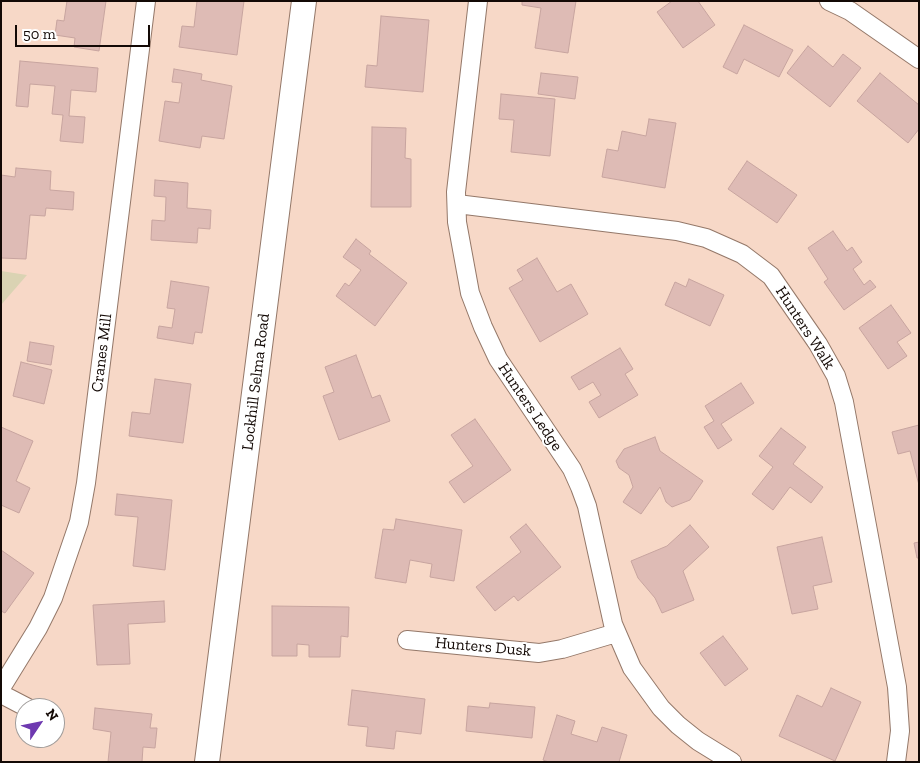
<!DOCTYPE html>
<style>
body{margin:0}
#map{position:relative;width:920px;height:763px;overflow:hidden;background:#f7d8c7;font-family:"Zilla Slab",serif}
canvas{display:block}
.frame{position:absolute;inset:0;border:2px solid #130905;pointer-events:none}
.north{position:absolute;left:15px;top:698px;width:50px;height:50px;box-sizing:border-box;background:#fff;border:1px solid #a19d9b;border-radius:50%;rotate:56deg;font-size:14px;font-weight:700;line-height:20px;text-align:center;color:#130905}
.north::after{content:'';display:block;margin:auto;width:18px;height:22px;background:#6e39b0;clip-path:polygon(50% 0,100% 100%,50% 72%,0 100%)}
.scale{position:absolute;left:15px;top:25px;width:135px;height:22px;box-sizing:border-box;border:2px solid #130905;border-top:0;padding-left:6px;font-size:15px;line-height:18px;white-space:nowrap;color:#130905;-webkit-text-stroke:4px #fff;paint-order:stroke}
</style>
<div id="map">
<canvas width="920" height="763"></canvas>
<div class="frame"></div>
<div class="north">N</div>
<div class="scale">50 m</div>
</div>
<script>
const context = document.querySelector('canvas').getContext('2d');
context.lineJoin = 'round';
function paint(path, color) { context.fillStyle = color; context.fill(path, 'evenodd'); }
const poly = rows => new Path2D(rows.map(r => 'M' + r).join(''));
function strokePath(path, color, width, dash) { context.strokeStyle = color; context.lineWidth = width; context.lineCap = dash ? 'butt' : 'round'; context.setLineDash(dash || []); context.stroke(path); }
function write(font, color, halo, rows, align = 'center') {
  context.font = font + ' "Zilla Slab",serif'; context.lineWidth = 4; context.setLineDash([]); context.textBaseline = 'middle'; context.strokeStyle = halo; context.fillStyle = color; for (const [text, x, y, turn = 0] of rows) {
    context.save(); context.translate(x, y); context.rotate((+turn || 0) * Math.PI / 180); context.textAlign = isNaN(turn) ? turn : align; if (halo) context.strokeText(text, 0, 0); context.fillText(text, 0, 0); context.restore();
  }
}
paint(poly([
 [1,271,27,275,1,305]
]), '#dad3b3');
const building = poly([
 [67,1,106,1,99,51,74,47,75,38,55,35,57,20,64,21,67,1],
 [197,1,244,1,237,55,179,47,182,26,194,27,197,1],
 [522,1,576,1,568,53,535,48,541,8,522,5,522,1],
 [672,1,698,1,715,25,683,48,657,12,672,1],
 [381,16,429,20,423,92,365,87,367,65,377,66,381,16],
 [744,25,793,50,779,77,744,59,737,74,723,67,744,25],
 [808,46,833,67,843,54,861,68,830,107,787,73,808,46],
 [20,61,98,68,96,92,71,90,69,116,85,117,83,143,60,141,63,115,52,114,55,86,30,84,28,107,16,106,20,61],
 [174,69,202,74,201,80,232,86,224,139,202,136,200,148,159,141,165,101,179,103,182,83,172,82,174,69],
 [541,73,578,77,575,99,538,94,541,73],
 [880,73,919,105,919,129,908,143,857,101,880,73],
 [501,94,555,99,550,156,511,152,514,120,499,119,501,94],
 [649,119,676,123,665,188,602,177,607,149,618,151,622,131,646,136,649,119],
 [372,127,406,128,405,158,411,159,411,207,371,207,372,127],
 [747,161,797,195,777,223,728,189,747,161],
 [16,168,51,171,50,190,74,192,73,210,46,208,45,216,30,215,26,259,1,258,1,175,15,177,16,168],
 [155,180,188,183,187,208,211,210,210,229,198,228,197,243,151,240,152,220,165,221,166,197,154,196,155,180],
 [833,231,847,251,852,247,862,262,853,269,864,285,870,280,876,287,844,310,824,282,828,279,808,248,833,231],
 [356,239,371,251,369,254,407,283,375,326,336,296,345,283,349,286,361,270,343,257,356,239],
 [537,258,557,292,571,284,588,314,540,342,509,288,523,280,517,270,537,258],
 [689,279,724,295,710,326,665,305,675,282,686,287,689,279],
 [171,281,209,287,202,333,195,332,193,344,157,338,159,326,172,328,175,309,167,308,171,281],
 [891,305,911,333,897,342,907,356,888,369,859,328,891,305],
 [30,342,54,346,51,365,27,361,30,342],
 [620,348,633,369,625,374,638,395,599,418,589,402,601,395,593,382,579,390,571,377,620,348],
 [356,355,372,398,380,395,390,421,339,440,323,396,334,392,325,367,356,355],
 [21,362,52,370,44,404,13,396,21,362],
 [155,379,191,384,183,443,129,436,132,412,150,414,155,379],
 [741,383,754,403,721,424,732,440,718,449,704,427,714,421,705,406,741,383],
 [475,419,511,470,464,503,449,482,473,466,451,435,475,419],
 [919,425,919,485,910,451,898,454,892,432,919,425],
 [1,427,33,441,16,481,30,488,19,513,1,505,1,427],
 [781,428,806,447,793,464,823,487,811,503,790,487,773,510,752,494,773,467,759,456,781,428],
 [655,437,660,451,703,481,690,500,672,507,666,502,660,487,641,514,623,502,633,487,629,475,619,468,616,461,624,449,655,437],
 [117,494,172,500,165,570,133,566,138,517,115,515,117,494],
 [396,519,462,530,454,581,430,577,432,564,410,560,406,583,375,578,383,529,394,530,396,519],
 [526,524,561,567,518,601,514,596,495,611,476,587,521,552,510,537,526,524],
 [690,525,709,547,683,571,694,600,662,613,655,598,638,578,631,561,667,546,690,525],
 [822,537,832,582,813,586,818,609,792,614,777,547,822,537],
 [919,542,919,558,917,558,914,543,919,542],
 [1,550,34,573,5,613,1,611,1,550],
 [164,601,165,622,128,624,130,664,97,665,93,605,164,601],
 [272,606,349,607,348,637,341,636,340,657,309,657,309,645,297,644,297,656,272,656,272,606],
 [723,636,748,669,725,686,700,653,723,636],
 [831,688,861,702,835,761,779,736,797,695,822,707,831,688],
 [352,690,425,699,421,734,396,731,394,749,366,746,368,727,348,725,352,690],
 [490,703,535,707,532,738,466,731,468,706,489,708,490,703],
 [95,708,152,714,150,728,157,728,155,748,143,747,142,762,108,762,111,732,93,729,95,708],
 [557,715,575,721,571,734,597,742,602,727,627,735,619,762,549,762,543,760,557,715]
]);
paint(building, '#debbb5');
strokePath(building, '#c7a49f', 1);
const minor = poly([
 [478,1,456,192,457,222,470,293,483,327,498,359,572,469,580,487,587,506,613,624,632,668,661,708,678,725,698,741,732,762],
 [829,1,850,11,919,59],
 [457,204,677,231,706,238,742,254,771,276,818,344,836,376,844,402,897,687,900,731,896,762],
 [407,640,539,653,562,649,616,633],
 [1,688,38,628,53,598,79,522,86,483,146,1],
 [1,694,28,708]
]);
const secondary = poly([
 [207,762,304,1]
]);
strokePath(minor, '#947869', 20);
strokePath(secondary, '#947869', 26);
strokePath(minor, '#fff', 18);
strokePath(secondary, '#fff', 24);
write('16px', '#130905', '#fff', [
 ["Hunters Walk",805,328,57],
 ["Cranes Mill",102,353,-83],
 ["Lockhill Selma Road",256,382,-83],
 ["Hunters Ledge",530,407,56],
 ["Hunters Dusk",483,647,5]
]);
</script>
